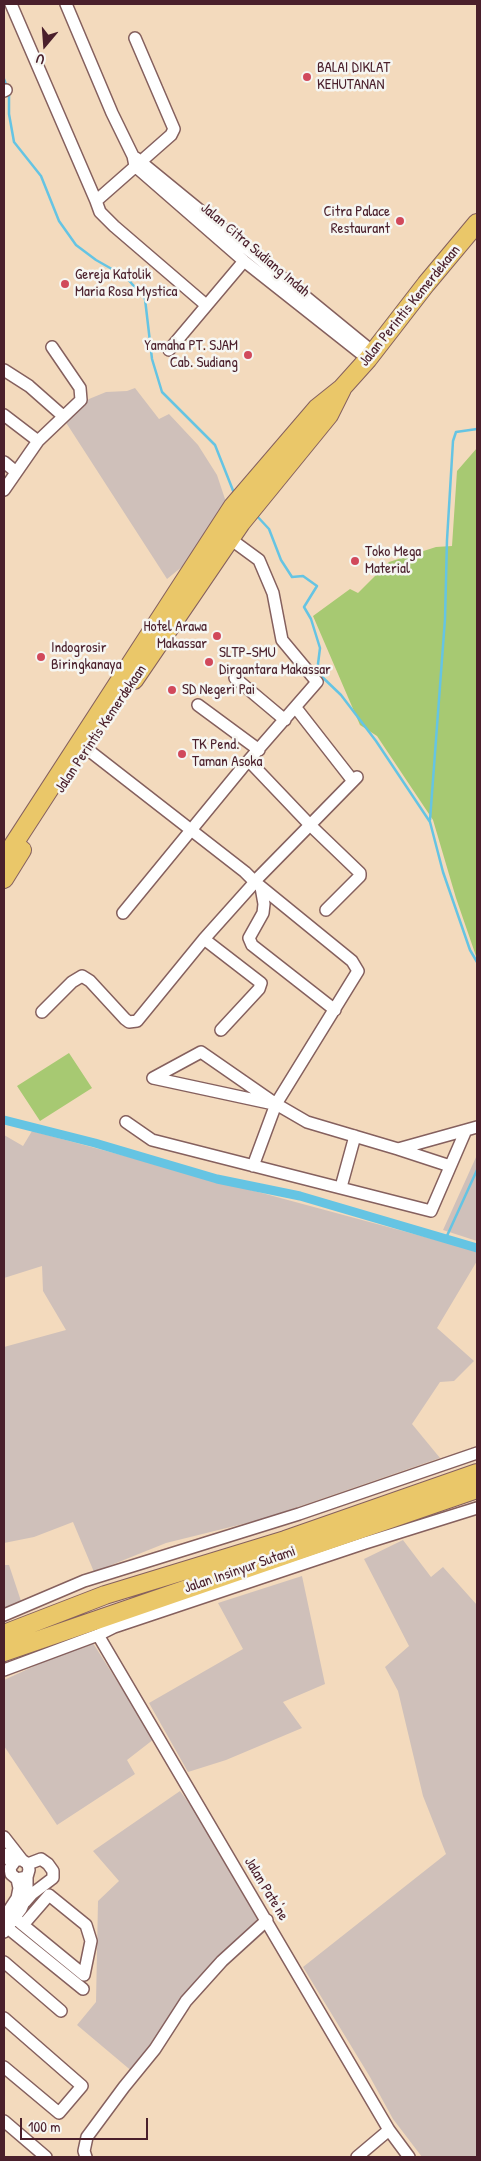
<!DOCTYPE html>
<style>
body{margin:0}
#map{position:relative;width:481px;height:2161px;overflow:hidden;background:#f3dabd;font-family:"Patrick Hand",sans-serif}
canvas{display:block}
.frame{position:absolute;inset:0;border:5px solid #4a1f2b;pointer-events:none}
.north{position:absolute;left:20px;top:20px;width:50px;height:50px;-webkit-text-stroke:4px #f6f6f2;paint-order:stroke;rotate:198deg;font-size:14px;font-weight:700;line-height:20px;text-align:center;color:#4a1f2b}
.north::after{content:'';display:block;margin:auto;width:18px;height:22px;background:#4a1f2b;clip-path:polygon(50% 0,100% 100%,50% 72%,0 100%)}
.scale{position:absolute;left:20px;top:2118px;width:128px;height:22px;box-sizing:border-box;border:2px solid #4a1f2b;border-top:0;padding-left:6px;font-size:15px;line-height:18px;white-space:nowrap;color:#4a1f2b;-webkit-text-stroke:4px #f6f6f2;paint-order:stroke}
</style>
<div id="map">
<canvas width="481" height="2161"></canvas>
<div class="frame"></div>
<div class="north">U</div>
<div class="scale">100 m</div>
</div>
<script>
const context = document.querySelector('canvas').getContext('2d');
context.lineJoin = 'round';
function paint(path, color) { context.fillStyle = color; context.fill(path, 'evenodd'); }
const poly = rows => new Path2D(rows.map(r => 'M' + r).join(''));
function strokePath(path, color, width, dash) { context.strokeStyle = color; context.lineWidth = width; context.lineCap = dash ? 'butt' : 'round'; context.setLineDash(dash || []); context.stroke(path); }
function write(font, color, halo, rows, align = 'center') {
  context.font = font + ' "Patrick Hand",sans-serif'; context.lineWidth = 5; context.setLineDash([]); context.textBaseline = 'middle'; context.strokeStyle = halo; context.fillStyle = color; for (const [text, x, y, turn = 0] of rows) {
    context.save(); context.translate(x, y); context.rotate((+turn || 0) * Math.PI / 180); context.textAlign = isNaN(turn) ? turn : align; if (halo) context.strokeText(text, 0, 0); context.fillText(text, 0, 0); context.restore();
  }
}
paint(poly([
 [135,388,159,419,169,414,198,445,217,475,227,505,188,562,167,579,65,421,89,399,106,392,127,391],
 [32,1131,477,1251,477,1261,437,1328,474,1361,454,1381,440,1382,412,1424,440,1458,263,1519,166,1543,94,1572,73,1522,34,1537,4,1543,4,1347,66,1330,43,1291,42,1266,4,1278,4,1135,23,1146],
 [477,1155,477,1241,443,1230],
 [403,1540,431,1577,443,1567,477,1605,477,2157,422,2157,393,2119,370,2077,303,1967,446,1854,423,1796,398,1691,385,1667,409,1646,364,1559],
 [4,1565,9,1565,21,1601,4,1609],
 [302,1576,325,1684,283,1702,302,1728,226,1760,188,1772,149,1703,243,1649,218,1603],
 [91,1640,154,1739,127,1760,135,1774,57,1825,4,1746,4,1680],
 [180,1791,207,1827,266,1931,193,1996,134,2073,77,2025,96,2002,98,1901,119,1881,93,1851]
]), '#cfc0ba');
paint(poly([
 [477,448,477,959,456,898,433,820,377,736,360,725,313,616,350,589,358,593,389,562,436,547,452,546,457,471],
 [69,1053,92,1088,40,1121,17,1086]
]), '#a7c972');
strokePath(poly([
 [4,79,7,87],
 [9,92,9,114,14,142,41,176,59,221,76,245,96,260,126,277,145,299,152,359,162,392,215,445,234,493],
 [256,515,269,529,281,560,292,577,303,576,317,586,304,607,311,619,320,648,317,672,341,695,376,741,430,822,443,872,470,950,477,962],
 [430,820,445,619,447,540,453,441,456,432,477,429],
 [446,1238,477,1170]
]), '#65c4e3', 2.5);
strokePath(poly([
 [4,1120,95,1143,217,1179,300,1196,477,1248]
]), '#65c4e3', 9);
const minor = poly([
 [11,4,96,201],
 [66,4,112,113,133,156,135,166,244,261,368,359],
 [135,38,174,129,171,135,96,201,100,212,114,226,206,305],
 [4,91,6,90],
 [136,158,373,352],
 [169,350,244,261],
 [4,370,29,386,63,416],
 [4,415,38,441],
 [4,462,16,472],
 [4,490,38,441,81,400,80,388,52,347],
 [235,678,285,720],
 [198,705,259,750],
 [296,708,353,781],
 [249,761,310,825,357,777],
 [255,881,310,825,360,873,360,876,326,910],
 [261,887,264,904,263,913,249,938,252,945,335,1010],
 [123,913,242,768,317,682,282,640,273,593,259,560,229,538],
 [204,939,261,983,259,989,221,1030],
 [42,1012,72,982,82,976,90,981,125,1019,129,1022,137,1021,204,939,255,882,245,872,87,749],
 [153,1078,201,1052,276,1104,307,1122,398,1149,477,1127],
 [153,1078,269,1103],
 [126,1122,152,1140,431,1211,466,1130],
 [398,1149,450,1166],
 [253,1166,276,1104,358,971,352,961,255,882],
 [341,1187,355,1136],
 [4,1615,84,1581,299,1514,477,1453],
 [98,1635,389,2130,409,2157],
 [4,1670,98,1635,114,1627,365,1543,477,1508],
 [4,1837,22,1860],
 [4,1854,12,1863],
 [25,1902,32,1894,53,1878,53,1871,48,1864,41,1859,28,1864],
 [4,1918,17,1898,19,1888,17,1879],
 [15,1918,23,1925,84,1975,91,1941,86,1925,49,1895,23,1925],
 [4,1925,83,1989],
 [4,1932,21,1909,27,1895,27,1877,29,1870,28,1864,22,1860,16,1860,10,1868,11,1874,17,1879,27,1877],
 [4,1962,61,2011],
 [4,2018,82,2086,59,2113,4,2067],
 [4,2121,46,2157],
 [86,2157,84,2151,87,2137,124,2087,155,2049,186,2001,222,1961,267,1920],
 [357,2157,389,2130]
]);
const highway = poly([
 [134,680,241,523,329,415,342,389],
 [4,859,233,506,317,408,342,388,368,359,426,284,477,223],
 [4,879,22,850],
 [4,1634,105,1595,285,1540,477,1473],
 [4,1652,477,1489]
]);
strokePath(minor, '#85605e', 14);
strokePath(highway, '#85605e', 20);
strokePath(minor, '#fff', 11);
strokePath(highway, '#eac769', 18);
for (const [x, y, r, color] of [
 [307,77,5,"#d1495b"],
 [400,221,5,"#d1495b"],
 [65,284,5,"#d1495b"],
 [248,355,5,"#d1495b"],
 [355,561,5,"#d1495b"],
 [217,636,5,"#d1495b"],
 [41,657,5,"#d1495b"],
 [209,662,5,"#d1495b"],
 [172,690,5,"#d1495b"],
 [182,754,5,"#d1495b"]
]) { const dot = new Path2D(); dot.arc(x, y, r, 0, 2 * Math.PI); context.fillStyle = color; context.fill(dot); strokePath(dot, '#f6f6f2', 2); }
write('15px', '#4a1f2b', '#f6f6f2', [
 ["BALAI DIKLAT",317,68],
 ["KEHUTANAN",317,85],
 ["Citra Palace",390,212,"right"],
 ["Restaurant",390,229,"right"],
 ["Gereja Katolik",75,275],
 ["Maria Rosa Mystica",75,292],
 ["Yamaha PT. SJAM",238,346,"right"],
 ["Cab. Sudiang",238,363,"right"],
 ["Toko Mega",365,552],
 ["Material",365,569],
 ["Hotel Arawa",207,627,"right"],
 ["Makassar",207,644,"right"],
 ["Indogrosir",51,648],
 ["Biringkanaya",51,665],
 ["SLTP-SMU",219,653],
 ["Dirgantara Makassar",219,670],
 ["SD Negeri Pai",182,690],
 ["TK Pend.",192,745],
 ["Taman Asoka",192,762]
], 'left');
write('15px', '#4a1f2b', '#f6f6f2', [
 ["Jalan Citra Sudiang Indah",255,250,40],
 ["Jalan Perintis Kemerdekaan",410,306,-51],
 ["Jalan Perintis Kemerdekaan",101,729,-56],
 ["Jalan Insinyur Sutami",240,1570,-19],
 ["Jalan Pate'ne",266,1889,59]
]);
</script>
